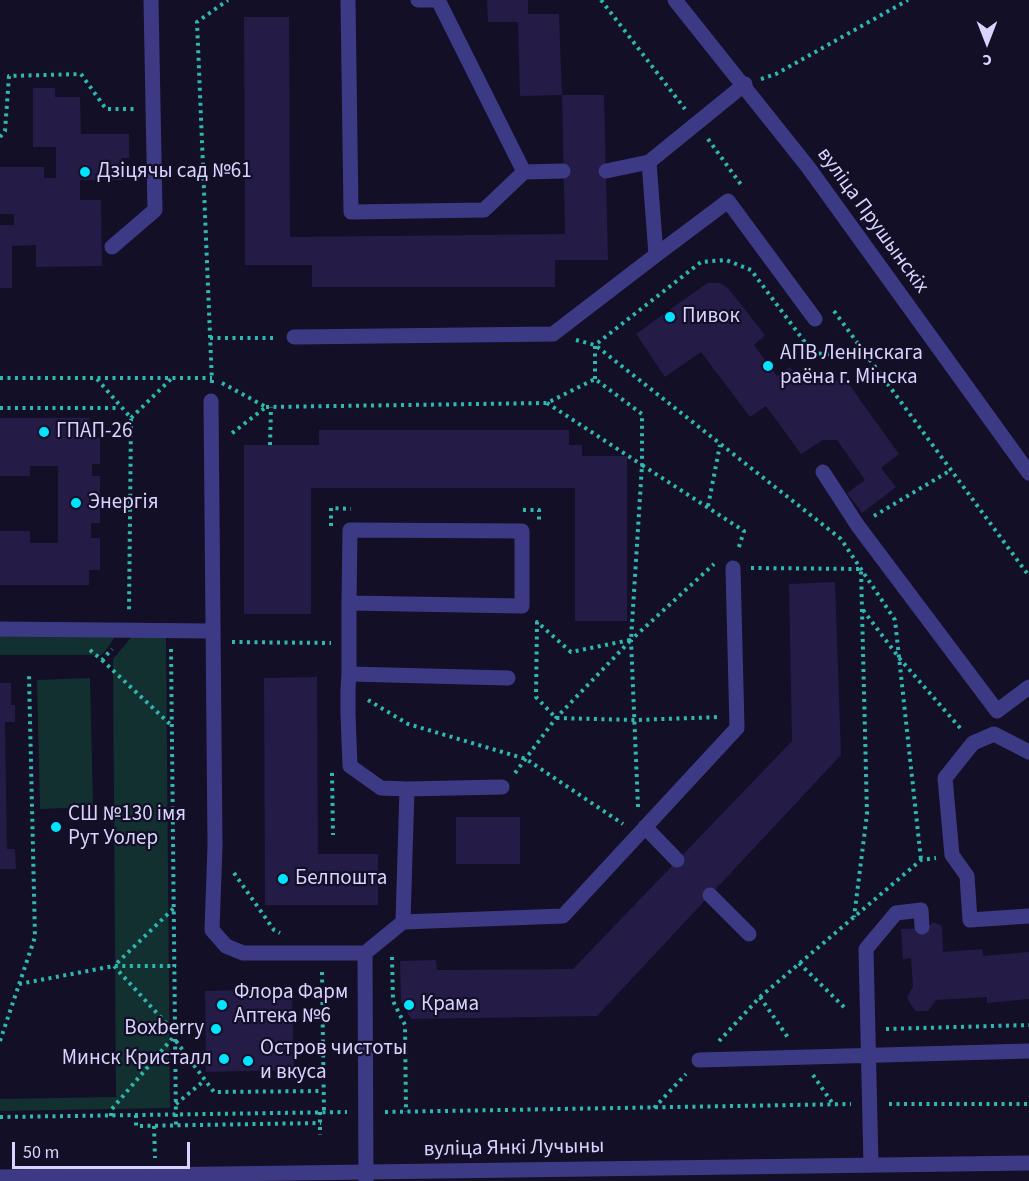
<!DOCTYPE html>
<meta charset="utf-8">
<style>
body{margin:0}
#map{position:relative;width:1029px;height:1181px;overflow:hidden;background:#130f26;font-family:"Source Sans 3",sans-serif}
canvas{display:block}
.north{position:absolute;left:957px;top:12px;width:60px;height:60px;-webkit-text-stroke:4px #130f26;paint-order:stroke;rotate:180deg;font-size:16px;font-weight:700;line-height:24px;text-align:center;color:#d9d4ff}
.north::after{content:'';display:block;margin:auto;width:21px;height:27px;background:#d9d4ff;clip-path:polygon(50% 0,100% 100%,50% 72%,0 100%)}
.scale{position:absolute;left:12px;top:1142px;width:178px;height:27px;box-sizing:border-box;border:3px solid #d9d4ff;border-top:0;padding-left:8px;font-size:18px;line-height:21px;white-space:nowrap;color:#d9d4ff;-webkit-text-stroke:4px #130f26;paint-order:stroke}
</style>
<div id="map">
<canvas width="1029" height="1181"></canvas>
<div class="north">С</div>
<div class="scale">50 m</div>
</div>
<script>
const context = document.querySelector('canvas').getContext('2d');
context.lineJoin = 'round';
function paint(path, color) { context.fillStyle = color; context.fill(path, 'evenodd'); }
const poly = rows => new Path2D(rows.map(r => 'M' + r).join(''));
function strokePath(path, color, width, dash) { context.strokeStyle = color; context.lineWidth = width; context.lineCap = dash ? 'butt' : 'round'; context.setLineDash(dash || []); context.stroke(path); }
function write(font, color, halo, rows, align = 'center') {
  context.font = font + ' "Source Sans 3",sans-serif'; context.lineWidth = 4.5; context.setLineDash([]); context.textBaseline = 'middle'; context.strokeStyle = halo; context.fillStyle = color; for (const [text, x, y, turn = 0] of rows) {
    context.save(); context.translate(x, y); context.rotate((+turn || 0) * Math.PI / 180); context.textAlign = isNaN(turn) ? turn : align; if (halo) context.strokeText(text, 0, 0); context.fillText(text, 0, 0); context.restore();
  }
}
paint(poly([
 [118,633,102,655,0,655,0,634],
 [134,634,166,636,170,1108,0,1111,0,1099,116,1097,113,659],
 [90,678,93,807,40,809,37,680]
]), '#12302f');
paint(poly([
 [487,0,528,0,528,14,559,14,562,95,520,96,518,22,488,22],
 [244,17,289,17,290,237,565,234,562,95,604,95,608,260,555,260,555,287,312,287,312,265,245,265],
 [33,88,55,88,55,97,80,97,81,134,129,134,129,158,122,158,123,180,80,180,80,200,101,200,102,266,36,267,36,245,12,246,12,288,0,288,0,225,14,225,14,214,0,214,0,167,44,167,44,178,56,178,56,147,33,147],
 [707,283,720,283,728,288,765,335,754,345,777,376,790,367,798,379,822,370,830,385,843,376,899,454,881,468,896,487,862,513,847,493,865,480,837,440,823,440,801,454,766,406,750,417,701,352,665,377,636,334],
 [0,418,89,418,89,437,100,437,100,464,92,464,92,476,100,476,100,523,91,523,91,538,100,538,100,570,89,570,89,585,0,585,0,531,30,531,30,543,58,543,58,466,30,466,30,476,0,476],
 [319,430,569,430,569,445,582,445,582,456,627,456,627,621,575,621,575,488,311,488,311,614,244,614,244,445,319,445],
 [835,582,841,755,597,1016,411,1019,401,1002,400,961,436,960,437,970,573,969,792,741,789,584],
 [317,677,318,854,378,854,378,905,265,905,264,678],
 [0,683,11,683,11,705,15,705,15,722,5,722,7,849,15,849,16,869,0,869],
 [456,817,520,817,520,864,456,864],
 [933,922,942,926,943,952,982,949,983,956,1029,952,1029,999,987,1003,987,997,936,1000,928,1011,915,1011,907,998,913,986,911,958,903,959,901,929,927,928],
 [292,989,294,1070,206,1072,205,991]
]), '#241b47');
strokePath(poly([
 [601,0,685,109],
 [761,79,776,74,908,0],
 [0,137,5,131,9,76,81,74,106,109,134,109],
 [708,139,742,186],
 [834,311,1029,576],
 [210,338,275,338],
 [576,340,595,345,841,539,895,620,921,860],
 [0,378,212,378],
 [97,379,131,418,129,612],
 [595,379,595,345,701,262,726,260,751,270,813,353,868,357],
 [212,383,197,22,228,0],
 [222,383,266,407,231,434],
 [266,407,547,403,595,379,642,414,642,465,547,403],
 [0,408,120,408],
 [131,418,172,378],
 [270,445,271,407],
 [708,506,720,445],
 [523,510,539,510,539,522],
 [874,516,951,470],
 [331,526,331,508,351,509],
 [751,568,861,569,867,814,854,917],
 [863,610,900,659,961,729],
 [630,640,571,652,537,622,536,697,556,718,636,720,720,717],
 [232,642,331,643],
 [171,649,176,1126],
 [90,650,102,660,112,649],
 [102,660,172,726],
 [368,700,408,724,526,759,623,824],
 [332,773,333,835],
 [515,773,556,718,631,640,642,465,744,531,738,550],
 [638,807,631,640,714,564],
 [234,873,274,930,280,933],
 [392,957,393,1001,405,1025,406,1112],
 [799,963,847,1010],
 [322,972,324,1112],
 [19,984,114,966,176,966],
 [760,997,789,1039],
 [886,1029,1029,1025],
 [0,1041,35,937,29,676],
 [176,1041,214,1092,323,1091],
 [719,1041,760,997,921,860,936,858],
 [813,1075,833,1104],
 [176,1104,205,1080],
 [889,1104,1029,1104],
 [654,1108,686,1074],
 [320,1112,320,1135],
 [385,1112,851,1104],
 [136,1115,136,1126,321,1123],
 [111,1116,111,1110,176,1034,114,966,176,906],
 [0,1117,347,1112],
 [154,1126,155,1158]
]), '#2fb8b0', 4, [3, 4.5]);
strokePath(poly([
 [348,0,351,212,484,210,524,172,563,171],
 [418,0,438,0,524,172],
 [606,171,649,162,745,84],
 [112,247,155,210,151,0],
 [656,255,728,201,815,319],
 [294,337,553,334,656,255,649,162],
 [211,401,215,846,212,930,226,946,243,953,365,953,366,1181],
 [823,472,858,526,997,711,1029,687],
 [349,603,522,606,522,531,350,530,349,603,349,674,348,689,348,714,350,766,381,788,407,789,403,922],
 [0,629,211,631],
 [349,674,508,678],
 [1029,752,994,734,973,743,945,778,952,855,967,876,970,920,1029,916],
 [407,789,502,787],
 [645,827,677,860],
 [710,895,749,934],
 [365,953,403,922,563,916,737,728,733,568],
 [699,1060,1029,1051],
 [871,1165,866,949,896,913,921,910,922,927]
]), '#3d3a85', 15);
strokePath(poly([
 [675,0,808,167,1029,473],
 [0,1177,1029,1163]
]), '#3d3a85', 15);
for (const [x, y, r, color] of [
 [85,172,6,"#00e5ff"],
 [670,317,6,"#00e5ff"],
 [768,366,6,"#00e5ff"],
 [44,432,6,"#00e5ff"],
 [76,503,6,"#00e5ff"],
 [56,827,6,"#00e5ff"],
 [283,879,6,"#00e5ff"],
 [222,1005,6,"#00e5ff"],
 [409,1005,6,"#00e5ff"],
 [216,1029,6,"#00e5ff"],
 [224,1059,6,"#00e5ff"],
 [248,1061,6,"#00e5ff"]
]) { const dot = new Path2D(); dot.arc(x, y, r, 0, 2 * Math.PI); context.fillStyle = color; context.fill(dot); strokePath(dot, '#130f26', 2); }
write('21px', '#d9d4ff', '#130f26', [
 ["Дзіцячы сад №61",97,172],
 ["Пивок",682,317],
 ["АПВ Ленінскага",780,354],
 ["раёна г. Мінска",780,378],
 ["ГПАП-26",56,432],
 ["Энергія",88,503],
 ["СШ №130 імя",68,815],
 ["Рут Уолер",68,839],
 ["Белпошта",295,879],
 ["Флора Фарм",234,993],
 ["Аптека №6",234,1017],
 ["Крама",421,1005],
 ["Boxberry",204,1029,"right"],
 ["Остров чистоты",260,1049],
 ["и вкуса",260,1073],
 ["Минск Кристалл",212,1059,"right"]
], 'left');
write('21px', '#d9d4ff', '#130f26', [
 ["вуліца Прушынскіх",872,221,54],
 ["вуліца Янкі Лучыны",514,1149,-1]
]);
</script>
